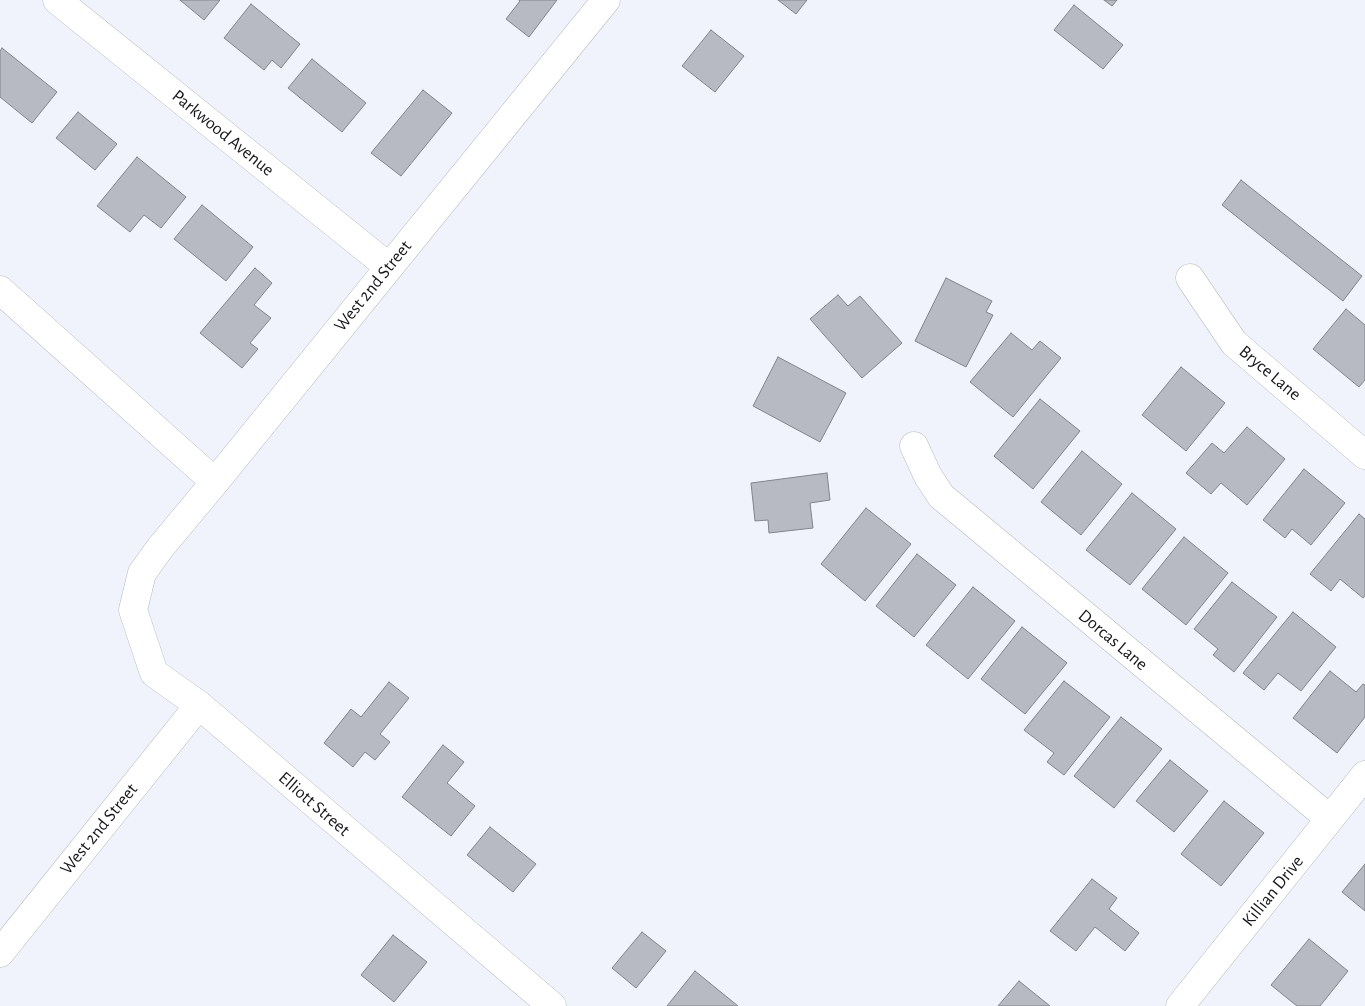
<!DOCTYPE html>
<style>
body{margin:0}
canvas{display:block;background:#f0f3fb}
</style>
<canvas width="1365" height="1006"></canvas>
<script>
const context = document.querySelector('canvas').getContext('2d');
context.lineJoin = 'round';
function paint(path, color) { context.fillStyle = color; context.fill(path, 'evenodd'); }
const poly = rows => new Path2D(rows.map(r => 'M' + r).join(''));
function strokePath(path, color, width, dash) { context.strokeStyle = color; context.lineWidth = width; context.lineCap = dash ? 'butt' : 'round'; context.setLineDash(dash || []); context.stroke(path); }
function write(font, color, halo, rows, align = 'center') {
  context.font = font + ' "Alegreya Sans",sans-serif'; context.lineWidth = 4.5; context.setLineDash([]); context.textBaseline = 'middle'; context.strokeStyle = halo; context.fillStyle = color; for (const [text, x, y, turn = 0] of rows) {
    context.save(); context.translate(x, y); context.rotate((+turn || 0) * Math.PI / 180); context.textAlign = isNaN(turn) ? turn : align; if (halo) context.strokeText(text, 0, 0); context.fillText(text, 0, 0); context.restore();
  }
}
const building = poly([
 [180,0,220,0,204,20,180,0],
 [519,0,557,0,529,37,506,19,520,1,519,0],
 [778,0,807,0,796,14,778,0],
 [1104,0,1117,0,1112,6,1104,0],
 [251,4,300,44,281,68,272,60,264,70,224,38,251,4],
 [1074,5,1123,45,1103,69,1054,30,1074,5],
 [711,30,744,56,715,92,682,66,711,30],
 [2,48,57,92,32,123,0,97,0,51,2,48],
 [312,59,366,103,342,132,288,88,312,59],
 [423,90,452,113,401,176,371,153,423,90],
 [78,112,117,144,95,170,56,138,78,112],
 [137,157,186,197,161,228,144,215,130,232,97,206,137,157],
 [1241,180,1362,276,1343,301,1222,205,1241,180],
 [202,205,253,247,226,281,174,239,202,205],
 [255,268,272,283,254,305,271,318,250,343,258,349,242,368,200,333,255,268],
 [946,278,992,301,986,312,993,315,966,367,915,341,946,278],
 [838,295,848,306,860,296,902,343,862,378,810,319,838,295],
 [1346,309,1365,325,1365,380,1359,387,1313,349,1346,309],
 [1011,333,1032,350,1040,341,1061,358,1013,417,970,382,1011,333],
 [778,357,846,393,820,442,753,406,778,357],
 [1181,367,1225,403,1186,451,1142,415,1181,367],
 [1040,399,1080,431,1033,489,994,456,1040,399],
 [1247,427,1285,459,1247,505,1221,483,1211,494,1186,473,1212,443,1224,453,1247,427],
 [1082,451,1122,484,1081,535,1041,502,1082,451],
 [1304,469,1345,503,1311,545,1292,529,1285,538,1263,520,1304,469],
 [827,473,830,500,810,503,813,528,769,533,768,520,755,521,751,483,827,473],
 [1132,493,1176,529,1130,585,1086,550,1132,493],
 [866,508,911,544,865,601,821,564,866,508],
 [1359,514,1365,519,1365,596,1363,598,1340,579,1331,591,1310,574,1359,514],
 [1184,537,1228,573,1186,625,1142,589,1184,537],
 [917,554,956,585,914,637,876,606,917,554],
 [1232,582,1277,617,1234,672,1213,655,1218,649,1194,629,1232,582],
 [973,587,1015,621,968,679,926,645,973,587],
 [1293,612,1336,647,1301,691,1278,673,1264,690,1243,673,1293,612],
 [1022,627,1067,663,1025,714,981,679,1022,627],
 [1330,671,1356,692,1363,684,1365,685,1365,717,1337,753,1293,718,1330,671],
 [1064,681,1110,717,1064,775,1047,762,1054,753,1024,730,1064,681],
 [389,682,409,698,380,734,390,742,375,760,365,752,353,767,324,743,351,709,361,717,389,682],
 [1121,717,1162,749,1114,808,1074,776,1121,717],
 [443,745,464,762,447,783,475,806,451,836,402,797,443,745],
 [1170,760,1208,791,1174,832,1136,801,1170,760],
 [1224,801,1264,833,1221,886,1181,854,1224,801],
 [490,827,536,864,513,892,467,855,490,827],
 [1365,864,1365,911,1342,892,1365,864],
 [1092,879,1117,898,1109,909,1139,933,1125,951,1095,927,1076,951,1050,931,1092,879],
 [642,932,666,951,636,988,612,968,642,932],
 [393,935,427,962,394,1002,361,975,393,935],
 [1309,939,1348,971,1320,1006,1297,1006,1271,985,1309,939],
 [695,971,738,1006,667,1006,695,971],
 [1019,981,1050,1006,998,1006,1019,981]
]);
paint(building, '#b7bac2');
strokePath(building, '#81848b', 1);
const minor = poly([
 [57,0,389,267],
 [1190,278,1234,343,1365,455],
 [0,290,215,482],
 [914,446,928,476,941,496,1330,819],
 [0,953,199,705],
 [552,1006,199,705,154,673,133,610,142,573,160,548,215,482,606,0],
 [1180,1006,1365,775]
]);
strokePath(minor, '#b8bac2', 29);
strokePath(minor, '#fff', 28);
write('18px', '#161719', '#fff', [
 ["Parkwood Avenue",223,133,39],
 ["West 2nd Street",373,286,-51],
 ["Bryce Lane",1270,373,40],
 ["Dorcas Lane",1113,640,40],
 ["Elliott Street",314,804,41],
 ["West 2nd Street",99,829,-51],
 ["Killian Drive",1273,891,-51]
]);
</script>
